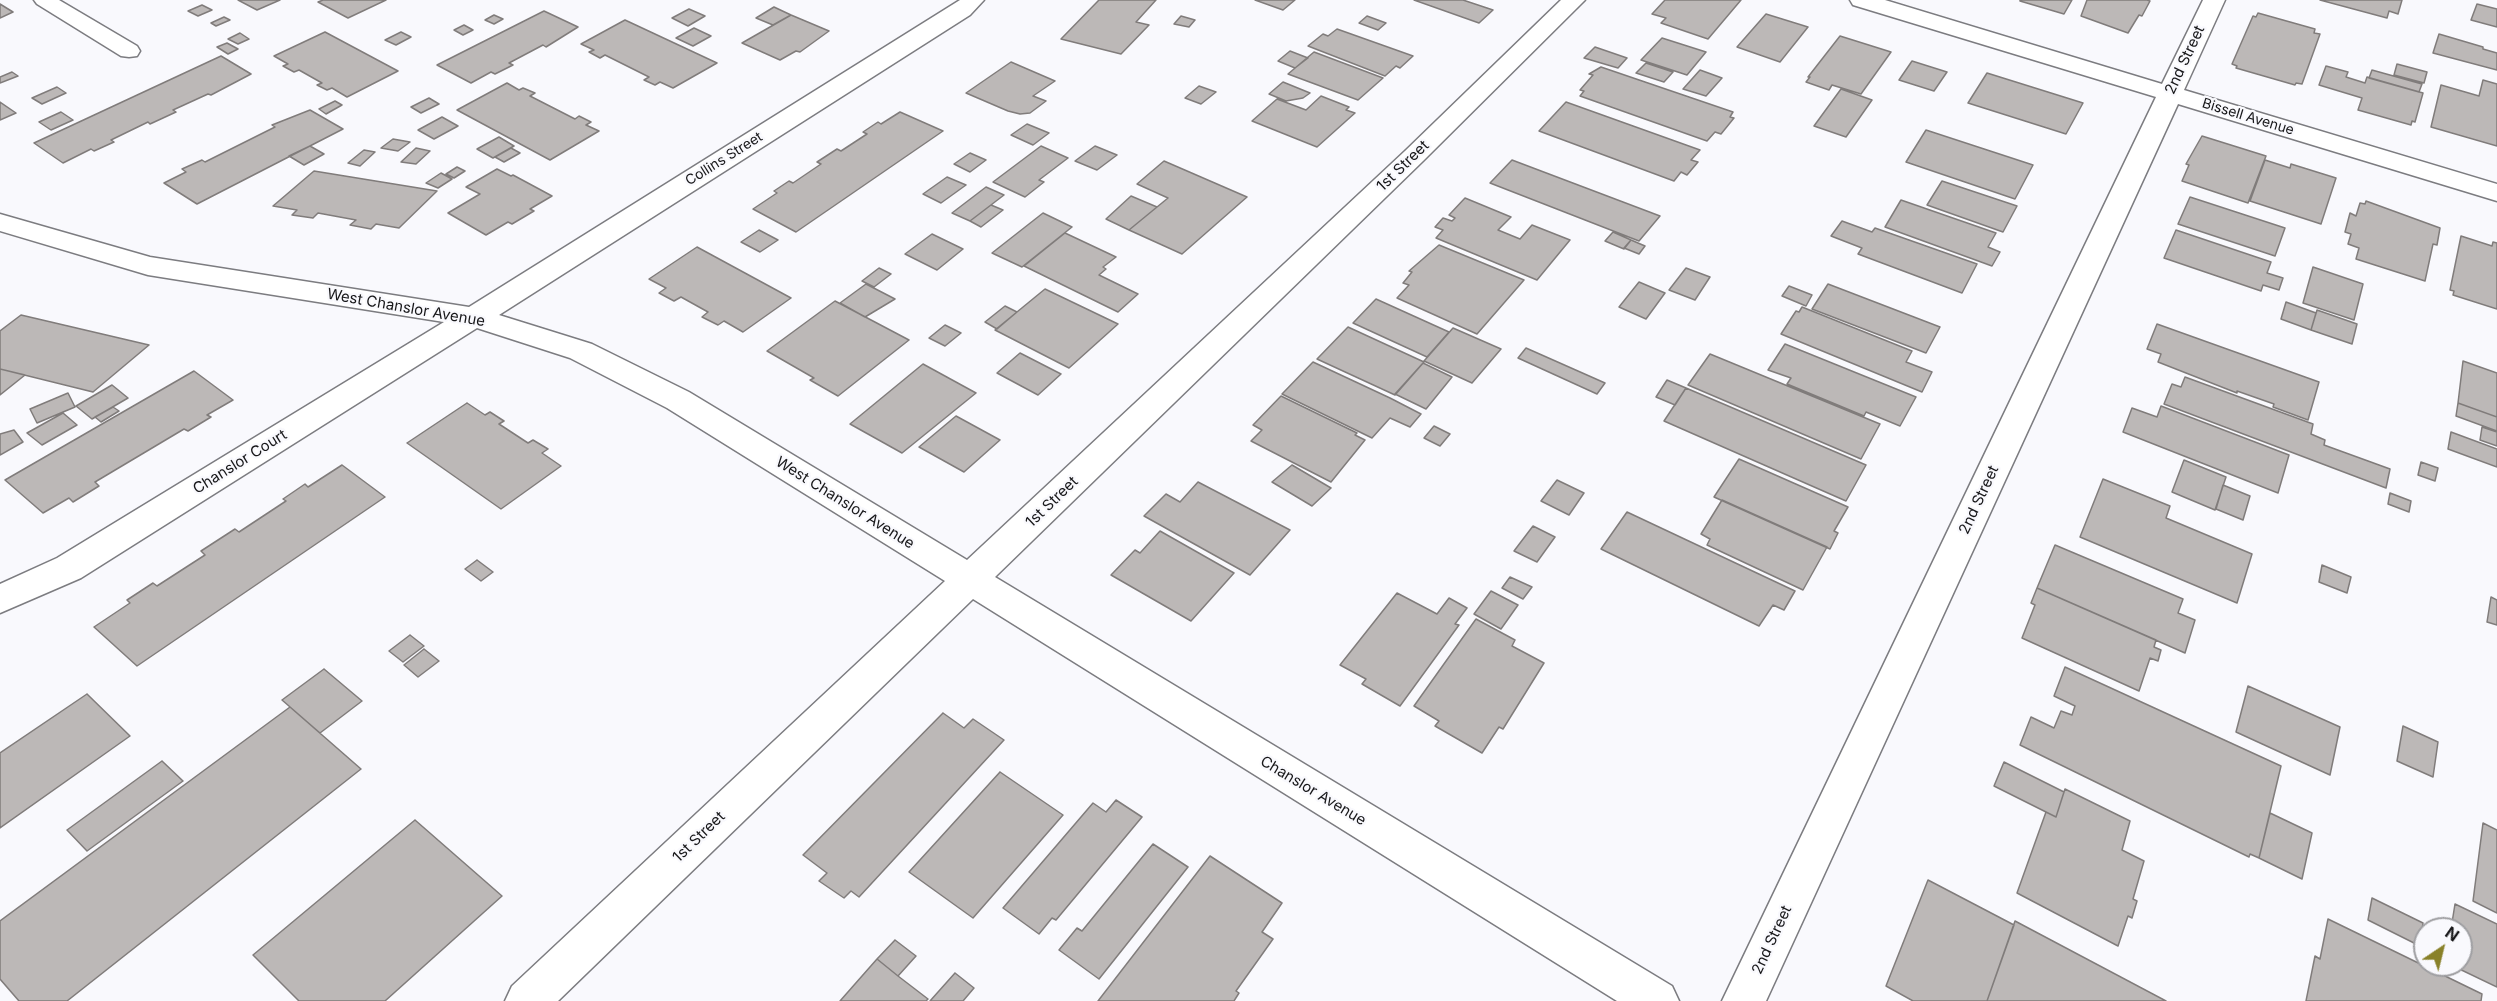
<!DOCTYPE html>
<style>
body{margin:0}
#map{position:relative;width:2497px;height:1001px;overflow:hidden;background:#f9f9fd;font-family:Inter,sans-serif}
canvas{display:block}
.north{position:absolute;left:2413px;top:917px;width:60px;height:60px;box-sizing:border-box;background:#f9f9fd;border:2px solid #9f9fa2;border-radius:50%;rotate:35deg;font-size:16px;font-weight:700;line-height:24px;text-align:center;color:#171719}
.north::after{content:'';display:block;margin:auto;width:21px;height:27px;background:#898129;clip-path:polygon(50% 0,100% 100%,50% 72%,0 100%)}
</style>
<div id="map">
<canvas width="2497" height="1001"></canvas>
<div class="north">N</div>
</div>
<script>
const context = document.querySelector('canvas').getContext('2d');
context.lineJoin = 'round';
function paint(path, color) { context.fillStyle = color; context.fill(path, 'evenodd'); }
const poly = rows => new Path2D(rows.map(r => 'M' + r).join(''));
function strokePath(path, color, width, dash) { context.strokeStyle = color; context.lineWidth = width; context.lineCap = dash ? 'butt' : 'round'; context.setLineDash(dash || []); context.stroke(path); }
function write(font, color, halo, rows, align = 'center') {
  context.font = font + ' Inter,sans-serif'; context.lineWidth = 4.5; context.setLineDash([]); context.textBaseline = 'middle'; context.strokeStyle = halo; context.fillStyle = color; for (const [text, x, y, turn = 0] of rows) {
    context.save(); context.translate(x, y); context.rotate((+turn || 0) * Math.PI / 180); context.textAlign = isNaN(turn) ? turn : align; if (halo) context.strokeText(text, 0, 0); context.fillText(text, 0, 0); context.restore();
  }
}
const building = poly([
 [238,0,280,0,257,10,238,0],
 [323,0,386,0,348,18,318,2,323,0],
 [1099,0,1156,0,1136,22,1149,25,1121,54,1061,39,1099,0],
 [1255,0,1295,0,1283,10,1255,0],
 [1414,0,1463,0,1493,10,1479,23,1414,0],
 [1665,0,1741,0,1708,39,1661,23,1666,18,1652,14,1665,0],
 [2072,0,2064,14,2020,1,2020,0,2072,0],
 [2087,0,2147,0,2150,1,2142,16,2139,15,2128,33,2081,16,2087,0],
 [2320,0,2402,0,2398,14,2389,11,2387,18,2320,0],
 [0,4,13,12,0,18,0,4],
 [2477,4,2497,9,2497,27,2471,20,2477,4],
 [202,5,212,10,198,16,188,11,202,5],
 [774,7,791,15,773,25,756,18,774,7],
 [689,9,705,16,688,26,672,18,689,9],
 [544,11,578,27,546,47,543,45,509,63,513,65,495,74,491,72,471,83,437,65,544,11],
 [2258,13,2315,29,2314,33,2320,34,2302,84,2296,83,2295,85,2236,68,2237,66,2232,64,2253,16,2256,17,2258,13],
 [1766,14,1808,27,1780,62,1737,47,1766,14],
 [494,15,503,19,494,24,485,20,494,15],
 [791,15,829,31,800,52,796,51,780,60,742,43,791,15],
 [1181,16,1195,20,1189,27,1174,24,1181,16],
 [1367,16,1386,23,1378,30,1359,23,1367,16],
 [224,17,230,20,216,26,211,23,224,17],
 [625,20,717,63,673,88,660,82,655,85,644,80,649,77,605,55,600,58,589,52,594,50,581,44,625,20],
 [464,25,473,30,463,35,454,30,464,25],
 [694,28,711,36,693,46,676,38,694,28],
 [1337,29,1413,56,1400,68,1396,66,1385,76,1308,46,1323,34,1328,36,1337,29],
 [325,32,398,71,347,97,332,88,327,90,317,85,322,83,299,70,294,72,283,66,288,64,274,56,325,32],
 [401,32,411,37,396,45,385,40,401,32],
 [240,33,249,39,238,44,228,39,240,33],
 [2439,34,2483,47,2483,49,2497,53,2497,70,2433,53,2439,34],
 [1840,36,1891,52,1861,94,1832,85,1829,90,1806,82,1810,77,1808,77,1840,36],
 [1662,38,1706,52,1687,75,1641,60,1662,38],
 [227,43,238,49,228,54,217,47,227,43],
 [1595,47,1627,58,1618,68,1584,58,1595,47],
 [1290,51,1308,58,1295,68,1278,61,1290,51],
 [1314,52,1383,78,1358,100,1288,74,1314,52],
 [221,56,251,74,211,95,208,94,173,110,176,112,150,124,148,122,111,140,114,142,94,151,91,149,63,163,34,143,221,56],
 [1912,61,1947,72,1934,91,1899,80,1912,61],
 [1011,62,1055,81,1033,96,1046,101,1030,113,1020,114,1008,111,966,93,1011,62],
 [1646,63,1673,72,1664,82,1636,73,1646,63],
 [2397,64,2427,72,2424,83,2394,75,2397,64],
 [2326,66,2348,72,2346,77,2365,83,2367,77,2423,93,2415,122,2412,121,2411,125,2358,110,2362,98,2319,85,2326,66],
 [1601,67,1733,112,1730,117,1734,118,1721,134,1715,132,1707,141,1580,96,1584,91,1580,90,1593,75,1589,74,1601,67],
 [1700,70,1722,78,1706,96,1683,89,1700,70],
 [2372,70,2422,84,2419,92,2369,78,2372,70],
 [12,72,18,76,0,83,0,77,12,72],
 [1987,73,2083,103,2066,134,1968,103,1987,73],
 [2483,80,2497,84,2497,146,2431,127,2441,85,2479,96,2483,80],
 [1283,82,1310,93,1303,98,1286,101,1269,94,1283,82],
 [507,83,519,90,523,88,535,93,530,96,575,119,579,116,591,122,586,125,599,131,550,160,457,110,507,83],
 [1199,86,1216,92,1201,104,1185,98,1199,86],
 [57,87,66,93,42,104,32,98,57,87],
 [1841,89,1872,100,1846,137,1814,126,1841,89],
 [1321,96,1349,107,1346,110,1355,113,1317,147,1252,121,1277,99,1306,110,1321,96],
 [429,98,439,104,421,113,411,107,429,98],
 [335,101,342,105,326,114,319,109,335,101],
 [0,102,16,113,0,120,0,102],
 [1566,102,1700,150,1691,160,1698,162,1687,175,1681,172,1674,181,1539,131,1566,102],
 [310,110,343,129,197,204,164,183,186,172,182,169,202,160,205,162,275,127,272,125,310,110],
 [61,112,73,120,51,130,39,122,61,112],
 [900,112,943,131,796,232,753,209,777,193,774,191,789,181,793,183,821,164,817,162,837,149,841,151,867,134,863,132,878,122,881,124,900,112],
 [442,117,458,126,434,139,418,130,442,117],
 [1027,124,1049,133,1033,145,1011,135,1027,124],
 [1926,130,2033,165,2015,199,1906,162,1926,130],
 [2202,136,2266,156,2248,203,2182,181,2189,165,2186,164,2202,136],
 [499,137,514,146,493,158,477,149,499,137],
 [393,139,410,142,398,151,381,148,393,139],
 [310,146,324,154,304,165,289,156,310,146],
 [1041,146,1068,158,1039,180,1044,182,1025,197,993,182,1041,146],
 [1095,146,1117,155,1097,170,1075,161,1095,146],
 [416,148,430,151,416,164,401,162,416,148],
 [511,148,520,153,504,162,495,157,511,148],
 [364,150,375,152,360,166,348,163,364,150],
 [970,153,986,160,970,172,954,164,970,153],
 [1512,160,1660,216,1639,241,1490,183,1512,160],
 [2265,160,2290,168,2291,164,2336,178,2321,224,2250,201,2265,160],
 [1164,161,1247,197,1182,254,1129,230,1168,198,1137,184,1164,161],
 [457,167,465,171,454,178,446,174,457,167],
 [497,169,511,176,513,175,552,196,530,209,534,211,512,224,508,222,486,235,448,213,480,194,466,187,497,169],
 [314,171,437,191,399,228,376,224,371,229,350,225,356,220,318,213,313,218,292,215,297,210,273,206,314,171],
 [441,173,452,179,438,188,426,183,441,173],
 [947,177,966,185,941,203,923,194,947,177],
 [1942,181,2017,206,2003,232,1927,205,1942,181],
 [986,187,1004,195,970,221,952,213,986,187],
 [1131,196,1157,207,1129,230,1106,219,1131,196],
 [2190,197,2285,228,2275,256,2178,224,2190,197],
 [1465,198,1511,217,1498,230,1520,239,1532,225,1570,240,1537,280,1436,238,1443,230,1435,227,1443,218,1452,221,1455,218,1449,215,1465,198],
 [1901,200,1996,233,1988,247,2000,252,1992,266,1885,227,1901,200],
 [2366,201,2440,228,2437,245,2433,244,2425,281,2356,259,2359,248,2348,244,2351,234,2345,232,2350,213,2356,216,2360,203,2365,204,2366,201],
 [991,205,1003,210,981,227,970,221,991,205],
 [1043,213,1072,227,1022,267,992,253,1043,213],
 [1842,221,1872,232,1875,228,1977,264,1962,293,1858,254,1862,248,1831,236,1842,221],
 [759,230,778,240,760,252,741,242,759,230],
 [2176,230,2271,262,2267,273,2283,278,2279,290,2263,285,2261,291,2164,258,2176,230],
 [1613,232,1631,240,1624,249,1605,241,1613,232],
 [1065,233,1116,257,1103,267,1106,269,1099,275,1138,294,1118,312,1024,266,1065,233],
 [932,234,963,249,937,270,905,254,932,234],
 [2461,236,2492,246,2493,242,2497,243,2497,309,2453,295,2454,291,2450,290,2461,236],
 [1631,240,1645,246,1639,254,1624,248,1631,240],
 [1439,245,1524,280,1477,334,1397,298,1409,285,1403,283,1412,272,1409,271,1439,245],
 [697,247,791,298,743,332,724,321,718,325,702,317,708,312,681,297,674,301,659,293,666,288,649,279,697,247],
 [2313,267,2363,284,2354,320,2303,303,2313,267],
 [879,268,891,274,874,287,862,281,879,268],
 [1686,268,1710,277,1695,300,1669,290,1686,268],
 [1639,282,1665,293,1646,319,1619,307,1639,282],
 [866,284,895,299,865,317,840,303,866,284],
 [1828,284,1940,327,1926,353,1812,309,1828,284],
 [1789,286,1812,295,1806,306,1782,296,1789,286],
 [1045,289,1118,324,1069,368,995,330,1045,289],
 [1376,299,1449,332,1427,357,1353,323,1376,299],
 [835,301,909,340,838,396,810,380,814,378,767,351,835,301],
 [2286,302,2316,313,2311,330,2281,319,2286,302],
 [1005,306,1017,312,997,329,985,322,1005,306],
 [1802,307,1912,351,1906,362,1932,372,1922,392,1781,334,1796,311,1799,312,1802,307],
 [2317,310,2357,324,2352,344,2311,330,2317,310],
 [21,315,149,345,93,392,0,369,0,331,21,315],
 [2157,324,2319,382,2308,420,2273,407,2274,404,2237,391,2237,393,2158,362,2161,354,2147,349,2157,324],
 [945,325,961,333,945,346,929,338,945,325],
 [1348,327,1424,362,1395,395,1317,359,1348,327],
 [1453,328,1501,349,1472,383,1424,361,1453,328],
 [1785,344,1916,397,1900,426,1866,412,1864,416,1787,384,1791,378,1768,370,1785,344],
 [1526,348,1605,383,1597,394,1518,358,1526,348],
 [1020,353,1061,374,1038,395,997,373,1020,353],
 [1710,354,1880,424,1861,459,1688,385,1710,354],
 [2463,361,2497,373,2497,417,2458,403,2463,361],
 [1313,362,1390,398,1421,414,1410,427,1390,418,1372,438,1282,394,1313,362],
 [1423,363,1452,377,1426,409,1395,394,1423,363],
 [923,364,976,393,902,453,850,424,923,364],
 [0,369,25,375,0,395,0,369],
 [194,371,233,400,207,415,211,417,188,431,184,429,95,482,99,486,73,502,69,498,43,513,5,480,194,371],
 [2185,377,2313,424,2311,434,2325,440,2324,445,2390,469,2386,488,2164,404,2172,384,2181,387,2185,377],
 [1667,380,1686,388,1675,405,1656,397,1667,380],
 [112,385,128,398,92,419,76,406,112,385],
 [1686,388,1866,465,1846,501,1664,421,1686,388],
 [68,393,75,407,37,423,30,409,68,393],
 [1281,396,1357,433,1355,435,1365,440,1331,482,1251,441,1262,430,1253,425,1281,396],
 [467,403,485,415,490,412,504,421,499,424,528,443,533,440,548,449,542,453,561,466,501,509,407,443,467,403],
 [2458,403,2497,417,2497,431,2456,416,2458,403],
 [2161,406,2289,455,2278,493,2123,432,2132,408,2157,417,2161,406],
 [113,407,119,411,101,422,95,417,113,407],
 [63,413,77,425,42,445,27,433,63,413],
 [956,416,1000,440,964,472,919,447,956,416],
 [1434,426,1450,434,1440,446,1424,438,1434,426],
 [2482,427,2497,432,2497,446,2480,440,2482,427],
 [14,430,23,442,0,455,0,434,14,430],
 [2451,432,2497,449,2497,467,2448,449,2451,432],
 [1739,459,1848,507,1834,531,1838,533,1830,549,1714,497,1739,459],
 [2184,460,2226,477,2215,510,2172,492,2184,460],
 [2421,462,2438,468,2435,481,2418,475,2421,462],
 [342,465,385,497,137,666,94,627,130,603,127,600,153,583,157,586,205,555,201,551,235,529,239,532,286,501,283,499,305,484,308,487,342,465],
 [1292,465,1331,488,1312,506,1272,482,1292,465],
 [2103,479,2170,506,2166,518,2252,554,2237,603,2080,537,2103,479],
 [1557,480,1584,493,1569,515,1541,501,1557,480],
 [1198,482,1290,530,1250,575,1144,516,1166,494,1180,502,1198,482],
 [2223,485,2250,496,2243,520,2216,509,2223,485],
 [2390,493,2411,501,2409,512,2388,504,2390,493],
 [1722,500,1827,547,1803,590,1707,545,1710,539,1701,534,1722,500],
 [1627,512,1795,591,1784,610,1773,605,1759,626,1601,549,1627,512],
 [1533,526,1555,537,1537,562,1514,551,1533,526],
 [1160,531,1234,573,1191,621,1111,575,1135,550,1140,553,1160,531],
 [2055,545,2183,599,2178,613,2195,620,2185,653,2037,588,2055,545],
 [477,560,493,572,481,581,465,569,477,560],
 [2322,565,2351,577,2347,593,2319,582,2322,565],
 [1510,577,1532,587,1523,599,1502,588,1510,577],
 [2037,588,2156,640,2154,647,2161,650,2158,661,2150,658,2139,691,2022,638,2035,605,2031,603,2037,588],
 [1491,591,1518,605,1501,629,1474,614,1491,591],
 [1397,593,1437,614,1449,598,1467,608,1455,624,1459,625,1400,706,1362,684,1366,679,1340,665,1397,593],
 [2491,597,2497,600,2497,625,2487,622,2491,597],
 [1476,619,1515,640,1512,646,1544,663,1503,729,1499,727,1482,753,1435,726,1439,721,1414,706,1476,619],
 [410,635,424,646,403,662,389,651,410,635],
 [424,649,439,661,418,677,404,665,424,649],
 [2065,667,2281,766,2259,858,2250,854,2249,857,2020,745,2031,717,2054,728,2061,711,2072,715,2075,706,2054,696,2065,667],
 [324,669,362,701,320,733,282,700,324,669],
 [2248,686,2340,727,2330,775,2236,732,2248,686],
 [87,694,130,736,0,828,0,753,87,694],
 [290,707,361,769,67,1001,19,1001,0,979,0,921,290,707],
 [943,713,964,728,973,719,1004,740,859,897,851,891,844,898,819,881,827,873,803,855,943,713],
 [2403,726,2438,742,2433,777,2397,761,2403,726],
 [162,761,183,781,87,851,67,830,162,761],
 [2004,762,2064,792,2056,817,1994,786,2004,762],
 [1000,772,1063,815,973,918,909,872,1000,772],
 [2065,789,2130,821,2122,850,2144,861,2133,899,2137,901,2132,918,2128,916,2118,946,2017,893,2046,812,2056,817,2065,789],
 [1116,800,1142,817,1056,920,1052,918,1039,934,1003,908,1093,803,1106,812,1116,800],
 [2270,813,2312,833,2302,879,2259,858,2270,813],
 [415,820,502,896,385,1001,299,1001,253,955,415,820],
 [2483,823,2497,830,2497,913,2473,901,2483,823],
 [1153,844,1188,867,1099,979,1059,950,1077,928,1082,931,1153,844],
 [1210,856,1282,903,1262,932,1273,939,1236,991,1239,993,1234,1001,1098,1001,1210,856],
 [1928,880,2014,925,1987,1001,1913,1001,1886,986,1928,880],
 [2372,898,2423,923,2420,946,2368,920,2372,898],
 [2455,904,2497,924,2497,987,2451,965,2461,965,2461,929,2451,929,2455,904],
 [2328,919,2482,994,2481,1001,2306,1001,2315,956,2320,959,2328,919],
 [2015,921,2166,1001,1987,1001,2015,921],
 [895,940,916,956,898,976,877,959,895,940],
 [877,959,898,976,928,999,926,1001,840,1001,877,959],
 [955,973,974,988,963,1001,930,1001,955,973]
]);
paint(building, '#bcb8b7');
strokePath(building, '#807c7b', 1.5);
const lane = poly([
 [34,0,59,0,137,46,140,51,137,56,129,57,121,56,37,4,34,0]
]);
const street = poly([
 [960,0,984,0,970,15,499,315,592,344,689,392,967,560,1405,151,1561,0,1585,0,1423,161,995,577,1672,986,1679,1001,1617,1001,973,599,558,1001,505,1001,512,986,945,581,667,408,570,358,477,328,81,578,0,613,0,584,57,558,444,322,148,275,0,231,0,214,150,257,469,307,960,0],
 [1850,0,1885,0,2162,84,2203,0,2225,0,2184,90,2497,184,2497,201,2178,104,1766,1001,1722,1001,2156,97,1853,5,1850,0]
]);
strokePath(lane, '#7c7c80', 3);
strokePath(street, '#7c7c80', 3);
paint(lane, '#fff');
paint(street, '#fff');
write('14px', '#171719', '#f9f9fd', [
 ["Bissell Avenue",2248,117,17],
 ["Collins Street",724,159,-32]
]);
write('15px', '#171719', '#f9f9fd', [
 ["2nd Street",2185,60,-65],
 ["1st Street",1403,166,-44],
 ["West Chanslor Avenue",406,308,10],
 ["Chanslor Court",240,462,-32],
 ["2nd Street",1979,500,-65],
 ["1st Street",1052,502,-44],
 ["West Chanslor Avenue",845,503,32],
 ["Chanslor Avenue",1313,791,31],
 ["1st Street",699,837,-44],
 ["2nd Street",1772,940,-65]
]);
</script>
